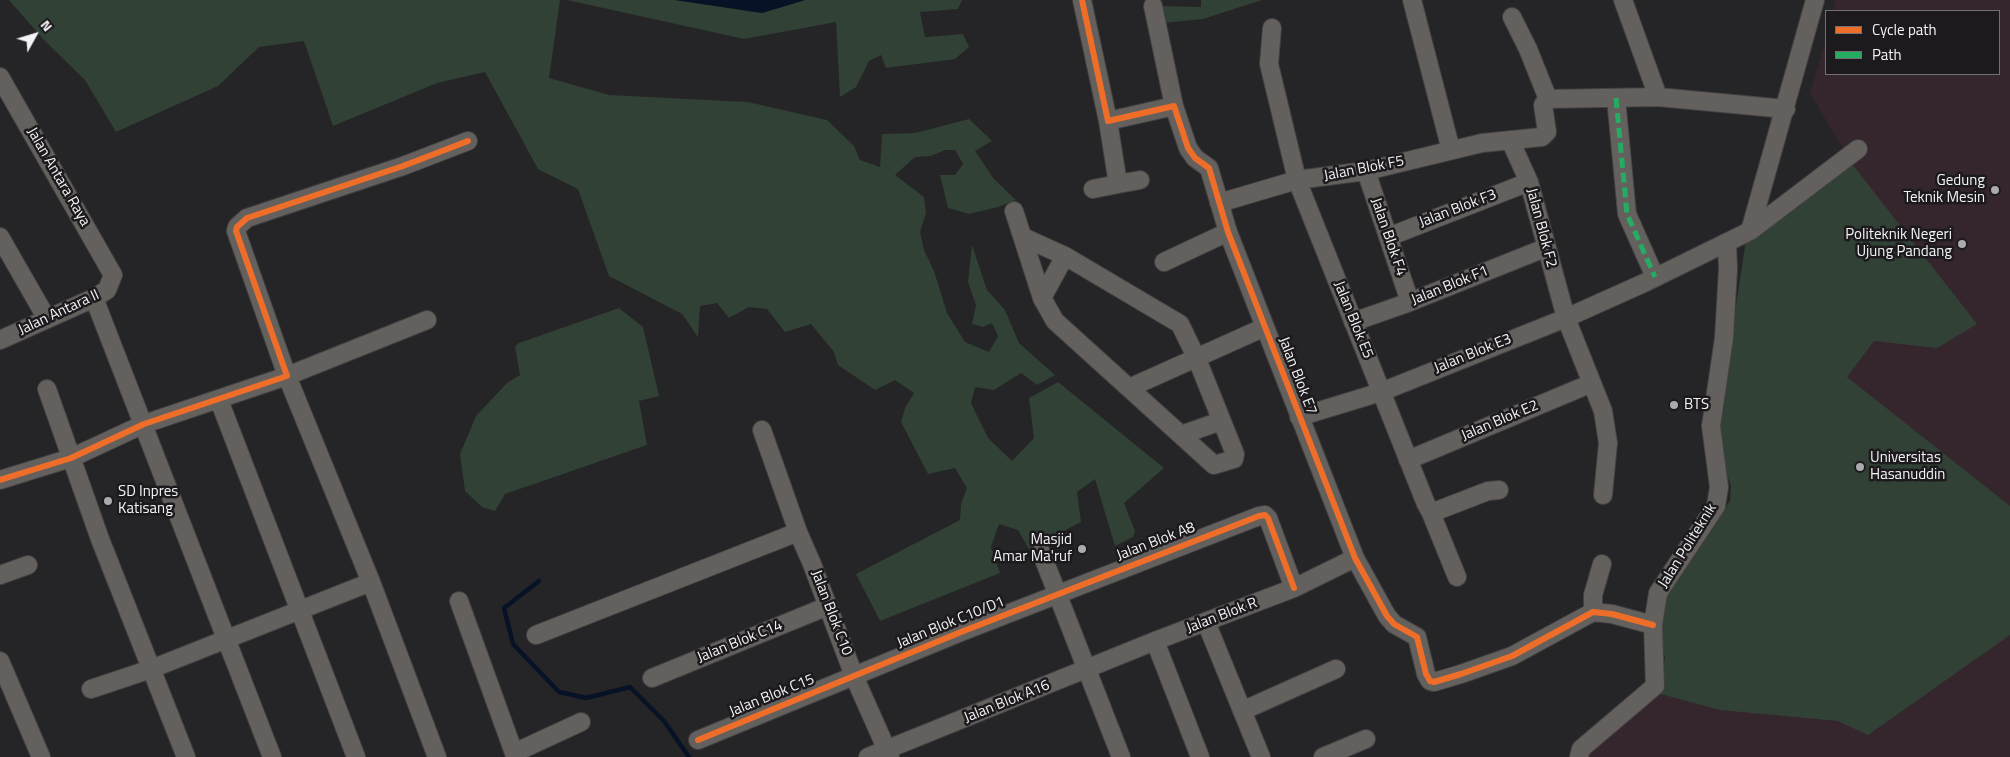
<!DOCTYPE html>
<style>
body{margin:0}
#map{position:relative;width:2010px;height:757px;overflow:hidden;background:#252426;font-family:"Titillium Web",sans-serif}
canvas{display:block}
.legend{position:absolute;left:1825px;top:10px;width:175px;height:65px;box-sizing:border-box;background:#1c1a1d;border:1px solid #727073;margin:0;padding:6px 9px;list-style:none;font-size:15px;color:#f3f2f4}
.legend li{display:flex;align-items:center;gap:10px;height:25px}
.legend b{width:25px;border:1px solid #727073}
.north{position:absolute;left:10px;top:10px;width:50px;height:50px;-webkit-text-stroke:4px #1c1a1d;paint-order:stroke;rotate:51deg;font-size:14px;font-weight:700;line-height:20px;text-align:center;color:#f3f2f4}
.north::after{content:'';display:block;margin:auto;width:18px;height:22px;background:#f3f2f4;clip-path:polygon(50% 0,100% 100%,50% 72%,0 100%)}
</style>
<div id="map">
<canvas width="2010" height="757"></canvas>
<ul class="legend">
<li><b style="height:6px;background:#ee6e29"></b>Cycle path</li>
<li><b style="height:6px;background:#26ab63"></b>Path</li>
</ul>
<div class="north">N</div>
</div>
<script>
const context = document.querySelector('canvas').getContext('2d');
context.lineJoin = 'round';
function paint(path, color) { context.fillStyle = color; context.fill(path, 'evenodd'); }
const poly = rows => new Path2D(rows.map(r => 'M' + r).join(''));
function strokePath(path, color, width, dash) { context.strokeStyle = color; context.lineWidth = width; context.lineCap = dash ? 'butt' : 'round'; context.setLineDash(dash || []); context.stroke(path); }
function write(font, color, halo, rows, align = 'center') {
  context.font = font + ' "Titillium Web",sans-serif'; context.lineWidth = 5; context.setLineDash([]); context.textBaseline = 'middle'; context.strokeStyle = halo; context.fillStyle = color; for (const [text, x, y, turn = 0] of rows) {
    context.save(); context.translate(x, y); context.rotate((+turn || 0) * Math.PI / 180); context.textAlign = isNaN(turn) ? turn : align; if (halo) context.strokeText(text, 0, 0); context.fillText(text, 0, 0); context.restore();
  }
}
paint(poly([
 [1835,0,2010,0,2010,757,1586,757,1587,751,1657,693,1665,658,1660,641,1663,598,1730,501,1731,485,1720,458,1852,164,1810,93,1826,38,1826,74,1999,74,1999,11,1833,11]
]), '#35262e');
paint(poly([
 [9,0,560,0,549,78,609,95,748,102,827,120,854,146,860,160,880,167,882,134,915,133,969,119,992,141,975,151,994,179,1016,200,998,207,969,214,948,208,940,175,955,175,963,164,955,150,945,150,931,156,915,157,895,175,924,197,926,213,920,232,924,250,934,271,947,313,965,342,989,352,998,336,992,323,983,327,972,324,976,305,968,282,972,245,987,290,1005,310,1019,343,1055,375,1037,385,1021,373,994,390,975,387,971,403,988,438,1012,461,1034,438,1029,398,1058,382,1164,468,1124,503,1135,531,1133,537,1115,546,1095,479,1077,492,1081,522,1029,549,1018,530,999,524,991,547,1000,573,880,621,856,574,960,520,961,504,967,488,955,468,928,474,901,422,905,408,914,393,895,380,875,390,838,365,834,352,811,324,785,332,767,309,749,307,729,318,717,303,700,306,698,337,682,314,609,276,578,189,538,169,485,72,437,83,333,126,304,41,259,47,218,86,116,132,85,80,44,40],
 [567,0,676,0,762,13,805,0,962,0,958,9,920,12,925,37,963,34,969,47,955,59,886,68,881,55,869,61,856,87,840,97,836,22,744,39],
 [1201,0,1262,0,1203,19,1153,24,1162,6,1201,7],
 [1852,164,1977,324,1937,348,1874,341,1847,377,2010,506,2010,635,1868,735,1838,721,1720,710,1657,693,1665,658,1660,641,1663,598,1730,501,1731,485,1720,458,1716,436,1746,240],
 [619,308,643,327,659,396,639,401,647,445,505,494,495,511,482,507,465,491,460,454,476,416,507,383,520,375,515,347,519,343]
]), '#314136');
paint(poly([
 [675,0,805,0,762,13]
]), '#081226');
strokePath(poly([
 [539,581,504,608,513,644,559,692,586,698,630,687,664,721,689,757]
]), '#081226', 4.5);
const street = poly([
 [1082,0,1108,121,1174,106,1188,148,1195,158,1209,168,1228,232,1355,558,1387,616,1394,624,1417,637,1426,674,1430,681,1434,682,1461,674,1512,656,1593,612,1612,614,1653,625],
 [1412,0,1451,150],
 [1153,6,1174,106],
 [1512,17,1528,49,1548,99],
 [1272,28,1269,64,1297,180,1426,504,1431,513,1488,491,1499,490],
 [0,77,113,275,107,290,94,298,0,340],
 [1658,97,1786,109],
 [1616,98,1627,214,1655,277],
 [1108,121,1118,184,1140,180],
 [1510,140,1529,182,1566,318,1603,411,1608,443,1603,495],
 [1366,171,1410,302],
 [1093,189,1118,184],
 [1219,203,1297,180,1366,171,1482,143,1542,137,1547,132,1543,105,1548,99,1658,97,1623,0],
 [1014,211,1042,298,1055,321,1214,465,1234,459,1235,454,1197,359,1180,324,1065,256,1023,237],
 [1750,231,1815,0],
 [0,237,47,319],
 [1388,237,1529,182],
 [1164,262,1228,232],
 [94,298,272,757],
 [1042,298,1065,256],
 [1353,322,1410,302,1545,248],
 [1129,388,1265,327],
 [47,389,100,539,186,757],
 [219,400,356,757],
 [1299,417,1381,392,1566,318,1644,283,1750,231,1858,149],
 [762,430,798,532,812,564,854,676,890,757],
 [1181,435,1221,421],
 [1408,460,1592,383],
 [0,480,71,458,144,424,287,376,236,231,237,227,247,218,403,166,468,141],
 [1431,513,1457,577],
 [1041,552,1121,757],
 [0,575,28,565],
 [371,582,287,376,427,320],
 [459,601,514,753,581,722],
 [1593,612,1593,595,1602,564],
 [1206,622,1261,757],
 [536,635,798,532],
 [1155,641,1200,757],
 [0,661,41,757],
 [652,678,828,606],
 [91,689,151,669,371,582,437,757],
 [1242,711,1336,669],
 [698,740,961,632,1259,516,1265,515,1268,518,1294,588],
 [868,757,1155,641,1294,588,1355,558],
 [1323,757,1366,739],
 [1579,757,1581,749,1588,743,1655,686,1653,625,1658,593,1716,506,1719,487,1711,426,1724,338,1728,269,1727,243]
]);
strokePath(street, '#424143', 20);
strokePath(street, '#64605d', 18);
strokePath(poly([
 [1616,98,1627,214,1655,277]
]), '#26ab63', 5, [10, 5]);
strokePath(poly([
 [1082,0,1108,121,1174,106,1188,148,1195,158,1209,168,1228,232,1355,558,1387,616,1394,624,1417,637,1426,674,1430,681,1434,682,1461,674,1512,656,1593,612,1612,614,1653,625],
 [0,480,71,458,144,424,287,376,236,231,237,227,247,218,403,166,468,141],
 [698,740,961,632,1259,516,1265,515,1268,518,1294,588]
]), '#ee6e29', 6);
for (const [x, y, r, color] of [
 [1995,190,5,"#abaaac"],
 [1962,244,5,"#abaaac"],
 [1674,405,5,"#abaaac"],
 [1860,467,5,"#abaaac"],
 [108,501,5,"#abaaac"],
 [1082,549,5,"#abaaac"]
]) { const dot = new Path2D(); dot.arc(x, y, r, 0, 2 * Math.PI); context.fillStyle = color; context.fill(dot); strokePath(dot, '#1c1a1d', 2); }
write('15px', '#f3f2f4', '#1c1a1d', [
 ["Jalan Blok F5",1364,169,-11],
 ["Jalan Antara Raya",58,177,60],
 ["Jalan Blok F3",1458,209,-21],
 ["Jalan Blok F2",1541,228,75],
 ["Jalan Blok F4",1388,237,71],
 ["Jalan Blok F1",1450,286,-22],
 ["Jalan Antara II",59,313,-25],
 ["Jalan Blok E5",1353,320,68],
 ["Jalan Blok E3",1473,354,-22],
 ["Jalan Blok E7",1297,376,69],
 ["Jalan Blok E2",1500,421,-23],
 ["Jalan Blok A8",1156,542,-21],
 ["Jalan Politeknik",1688,546,-58],
 ["Jalan Blok C10",831,613,69],
 ["Jalan Blok R",1222,616,-21],
 ["Jalan Blok C10/D1",951,623,-22],
 ["Jalan Blok C14",740,642,-22],
 ["Jalan Blok C15",772,696,-22],
 ["Jalan Blok A16",1007,702,-22]
]);
write('15px', '#f3f2f4', '#1c1a1d', [
 ["Gedung",1985,181],
 ["Teknik Mesin",1985,198],
 ["Politeknik Negeri",1952,235],
 ["Ujung Pandang",1952,252],
 ["BTS",1684,405,"left"],
 ["Universitas",1870,458,"left"],
 ["Hasanuddin",1870,475,"left"],
 ["SD Inpres",118,492,"left"],
 ["Katisang",118,509,"left"],
 ["Masjid",1072,540],
 ["Amar Ma'ruf",1072,557]
], 'right');
</script>
